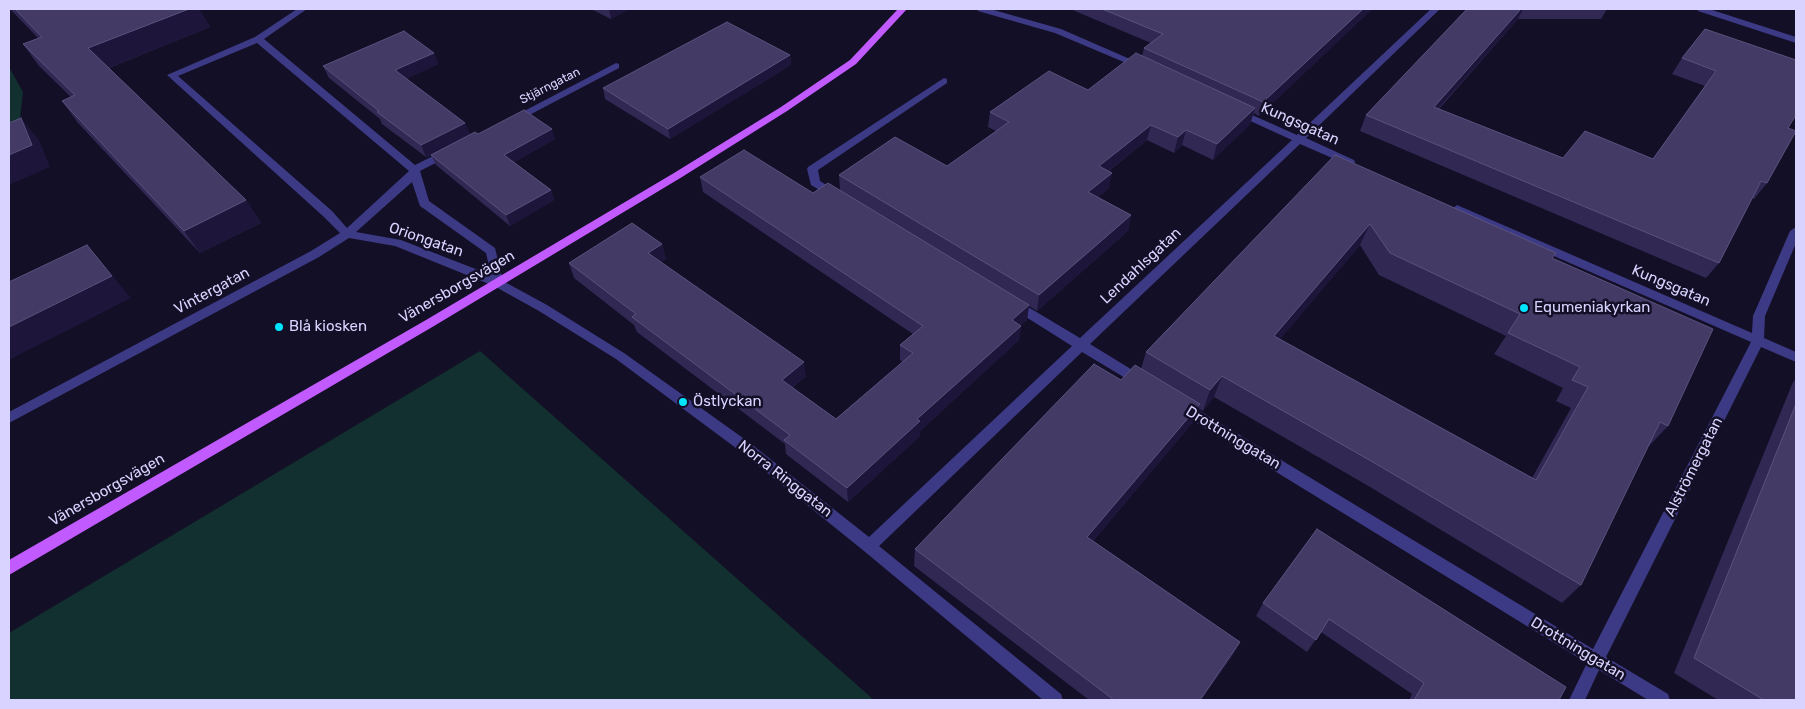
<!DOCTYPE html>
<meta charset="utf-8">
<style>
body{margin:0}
#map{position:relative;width:1805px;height:709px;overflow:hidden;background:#130f26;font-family:Rubik,sans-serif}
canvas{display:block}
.frame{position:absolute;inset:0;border:10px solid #d9d4ff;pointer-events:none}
</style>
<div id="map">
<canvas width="1805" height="709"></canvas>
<div class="frame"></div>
</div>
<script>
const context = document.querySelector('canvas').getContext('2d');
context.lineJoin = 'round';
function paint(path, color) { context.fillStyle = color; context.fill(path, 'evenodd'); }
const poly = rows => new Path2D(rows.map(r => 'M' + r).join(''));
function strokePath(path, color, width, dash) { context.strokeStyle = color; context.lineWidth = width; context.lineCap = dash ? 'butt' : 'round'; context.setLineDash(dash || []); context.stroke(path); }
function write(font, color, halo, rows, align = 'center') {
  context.font = font + ' Rubik,sans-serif'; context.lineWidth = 5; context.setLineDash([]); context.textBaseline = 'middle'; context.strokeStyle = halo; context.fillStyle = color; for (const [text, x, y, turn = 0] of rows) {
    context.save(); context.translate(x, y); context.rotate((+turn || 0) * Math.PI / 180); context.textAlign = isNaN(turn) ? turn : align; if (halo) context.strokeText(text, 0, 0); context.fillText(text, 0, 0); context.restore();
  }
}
paint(poly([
 [9,67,23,92,19,128,9,133],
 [480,351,874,700,9,700,9,633]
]), '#12302f');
paint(poly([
 [297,9,307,9,264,39,415,165,443,151,451,151,452,153,451,155,420,171,429,201,495,248,503,281,547,305,624,353,750,443,869,537,1072,346,1010,307,1008,304,1010,301,1018,301,1080,338,1292,140,1235,114,1235,110,1241,110,1297,135,1431,9,1440,9,1306,138,1354,160,1355,162,1354,164,1346,164,1300,144,1090,344,1147,379,1148,382,1147,385,1137,385,1082,352,879,546,1061,694,1063,700,1043,700,864,551,740,451,616,359,539,311,494,286,395,246,349,238,319,257,9,423,9,412,311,251,340,233,324,217,167,75,255,37,297,9],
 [257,43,409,171,347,228,332,211,178,76,257,43],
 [412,182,420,206,486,253,491,275,401,240,356,232,412,182],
 [977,9,990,9,1061,29,1146,66,1144,68,1138,68,1055,33,978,11,977,9],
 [1697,9,1709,9,1796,37,1796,43,1698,11,1697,9],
 [616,63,619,64,619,68,516,122,508,122,507,120,616,63],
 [944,78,947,79,947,83,818,170,820,181,841,194,842,196,841,198,833,198,811,185,807,169,808,167,944,78],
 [1457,205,1752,333,1753,316,1790,231,1796,227,1796,243,1765,316,1764,338,1796,352,1796,362,1761,347,1606,657,1668,694,1670,700,1648,700,1599,670,1585,700,1569,700,1587,663,1177,411,1175,407,1177,403,1182,402,1187,403,1593,649,1751,342,1453,212,1452,209,1457,205]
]), '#3d3a85');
paint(poly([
 [898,9,907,9,856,64,787,111,682,177,434,326,9,575,9,560,426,320,674,173,781,107,850,60,898,9]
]), '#c25bff');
paint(poly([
 [10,9,199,9,210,27,109,68,246,200,261,223,200,253,78,123,62,101,71,97,39,66,23,44,38,38],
 [591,9,629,9,611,19],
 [1070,9,1372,9,1259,116,1254,113,1250,124,1213,160,1182,145,1174,153,1147,140,1109,171,1109,188,1098,197,1131,215,1128,231,1037,311,1029,306,1027,320,1021,325,1019,340,920,431,920,436,848,502,786,454,785,444,637,332,634,325,574,278,569,263,662,244,666,259,661,262,806,376,792,388,836,419,903,362,900,360,900,345,913,334,703,192,700,177,813,193,840,190,839,175,947,166,996,131,988,127,990,112,1088,90,1142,56,1144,48,1151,43],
 [1467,9,1607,9,1601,19,1518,19,1439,109,1563,158,1653,159,1705,86,1672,74,1682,58,1705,29,1788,128,1767,183,1754,199,1752,198,1719,263,1706,278,1360,131,1366,115],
 [434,53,438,64,406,79,465,123,470,135,478,134,555,139,514,162,551,190,554,200,510,226,436,165,431,155,426,157,382,124,380,119,329,78,323,66],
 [790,55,791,65,670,139,605,99,603,88],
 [1335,155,1552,258,1668,426,1649,446,1648,446,1581,585,1562,603,1365,484,1214,397,1203,411,1198,408,1193,422,1093,541,1240,642,1231,658,1201,700,1089,700,914,566,915,549,1121,380,1141,369,1146,352],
 [1360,245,1379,275,1506,336,1494,354,1563,388,1556,401,1571,408,1532,478,1280,339],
 [1796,379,1796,700,1718,700,1674,673,1793,382],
 [1317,529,1559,700,1409,700,1412,694,1321,632,1307,652,1256,616,1263,603]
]), '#312854');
paint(poly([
 [189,9,199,9,210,27,103,70,88,48],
 [609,9,629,9,611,19],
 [1363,9,1372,9,1259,116,1263,102],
 [1521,9,1523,9,1518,19,1426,122,1434,107],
 [434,53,438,64,400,82,395,70],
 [790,55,791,65,670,139,668,129],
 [1255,108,1250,124,1213,160,1217,144],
 [21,118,39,140,50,167,9,185,9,155],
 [465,123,470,135,426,157,421,145],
 [1151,125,1147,140,1096,181,1099,166],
 [552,129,555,139,508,165,504,155],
 [1186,130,1182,145,1174,153,1178,137],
 [1112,173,1109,188,1085,208,1088,192],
 [551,190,554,200,510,226,506,215],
 [246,200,261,223,200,253,184,231],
 [1131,215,1128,231,1037,311,1039,295],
 [1370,224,1360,245,1265,357,1274,336],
 [662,244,666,259,652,268,648,253],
 [87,245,131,298,9,360,9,327],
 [1029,305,1027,320,1010,335,1012,320],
 [1021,326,1019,340,920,431,920,436,848,502,847,488,917,419],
 [804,362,806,376,784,394,782,380],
 [1222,376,1214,397,1203,411,1210,390],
 [1200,404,1193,422,1082,554,1087,537],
 [1240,642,1231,658,1201,700,1200,700]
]), '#1d163a');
const building = poly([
 [15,9,189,9,88,48,246,200,184,231,62,101,75,95,23,44,42,37,15,9],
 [1102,9,1363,9,1263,102,1144,48,1163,34,1102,9],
 [1467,9,1521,9,1434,107,1563,158,1585,131,1653,159,1716,71,1682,58,1705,29,1796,60,1796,115,1788,128,1796,131,1767,183,1761,181,1719,263,1366,115,1467,9],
 [727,22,790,55,668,129,603,88,727,22],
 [404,31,434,53,395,70,465,123,421,145,377,112,379,111,323,66,404,31],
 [1136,53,1255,108,1217,144,1186,130,1178,137,1151,125,1099,166,1112,173,1088,192,1131,215,1039,295,839,175,895,137,947,166,1009,122,990,112,1049,71,1088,90,1136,53],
 [524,110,552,129,504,155,551,190,506,215,431,155,475,132,478,134,524,110],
 [21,118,32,145,9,155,9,123,21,118],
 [744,150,813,193,828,183,1029,305,1012,320,1021,326,917,419,920,421,847,488,784,440,790,435,632,317,636,314,569,263,632,223,662,244,648,253,804,362,782,380,836,419,913,353,900,345,923,326,700,177,744,150],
 [1335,155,1556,253,1552,258,1713,329,1668,426,1660,422,1581,585,1378,465,1222,376,1210,390,1146,352,1335,155],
 [1370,224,1390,253,1520,314,1508,333,1580,367,1572,380,1588,387,1536,480,1274,336,1370,224],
 [87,245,112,276,9,327,9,282,87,245],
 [1094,364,1121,380,1135,365,1200,404,1087,537,1240,642,1200,700,1114,700,915,549,1094,364],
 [1796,404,1796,700,1764,700,1694,658,1796,404],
 [1317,529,1566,687,1559,700,1414,700,1424,683,1329,619,1316,640,1263,603,1317,529]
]);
paint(building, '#433a66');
strokePath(building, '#5a527e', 1);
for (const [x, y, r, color] of [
 [1524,308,5,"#00e5ff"],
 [279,327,5,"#00e5ff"],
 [683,402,5,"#00e5ff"]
]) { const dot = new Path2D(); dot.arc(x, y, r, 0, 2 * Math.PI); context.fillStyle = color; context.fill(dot); strokePath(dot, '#130f26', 2); }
write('12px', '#d9d4ff', '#130f26', [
 ["Stjärngatan",550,86,-27]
]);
write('15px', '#d9d4ff', '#130f26', [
 ["Kungsgatan",1300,124,24],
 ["Oriongatan",426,240,19],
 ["Lendahlsgatan",1141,266,-43],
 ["Kungsgatan",1671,286,23],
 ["Vänersborgsvägen",457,287,-30],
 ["Vintergatan",212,291,-28],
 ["Drottninggatan",1233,438,31],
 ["Alströmergatan",1694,467,-63],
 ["Norra Ringgatan",785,479,38],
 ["Vänersborgsvägen",107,490,-30],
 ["Drottninggatan",1578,649,31]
]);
write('15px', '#d9d4ff', '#130f26', [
 ["Equmeniakyrkan",1534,308],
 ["Blå kiosken",289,327],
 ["Östlyckan",693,402]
], 'left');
</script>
